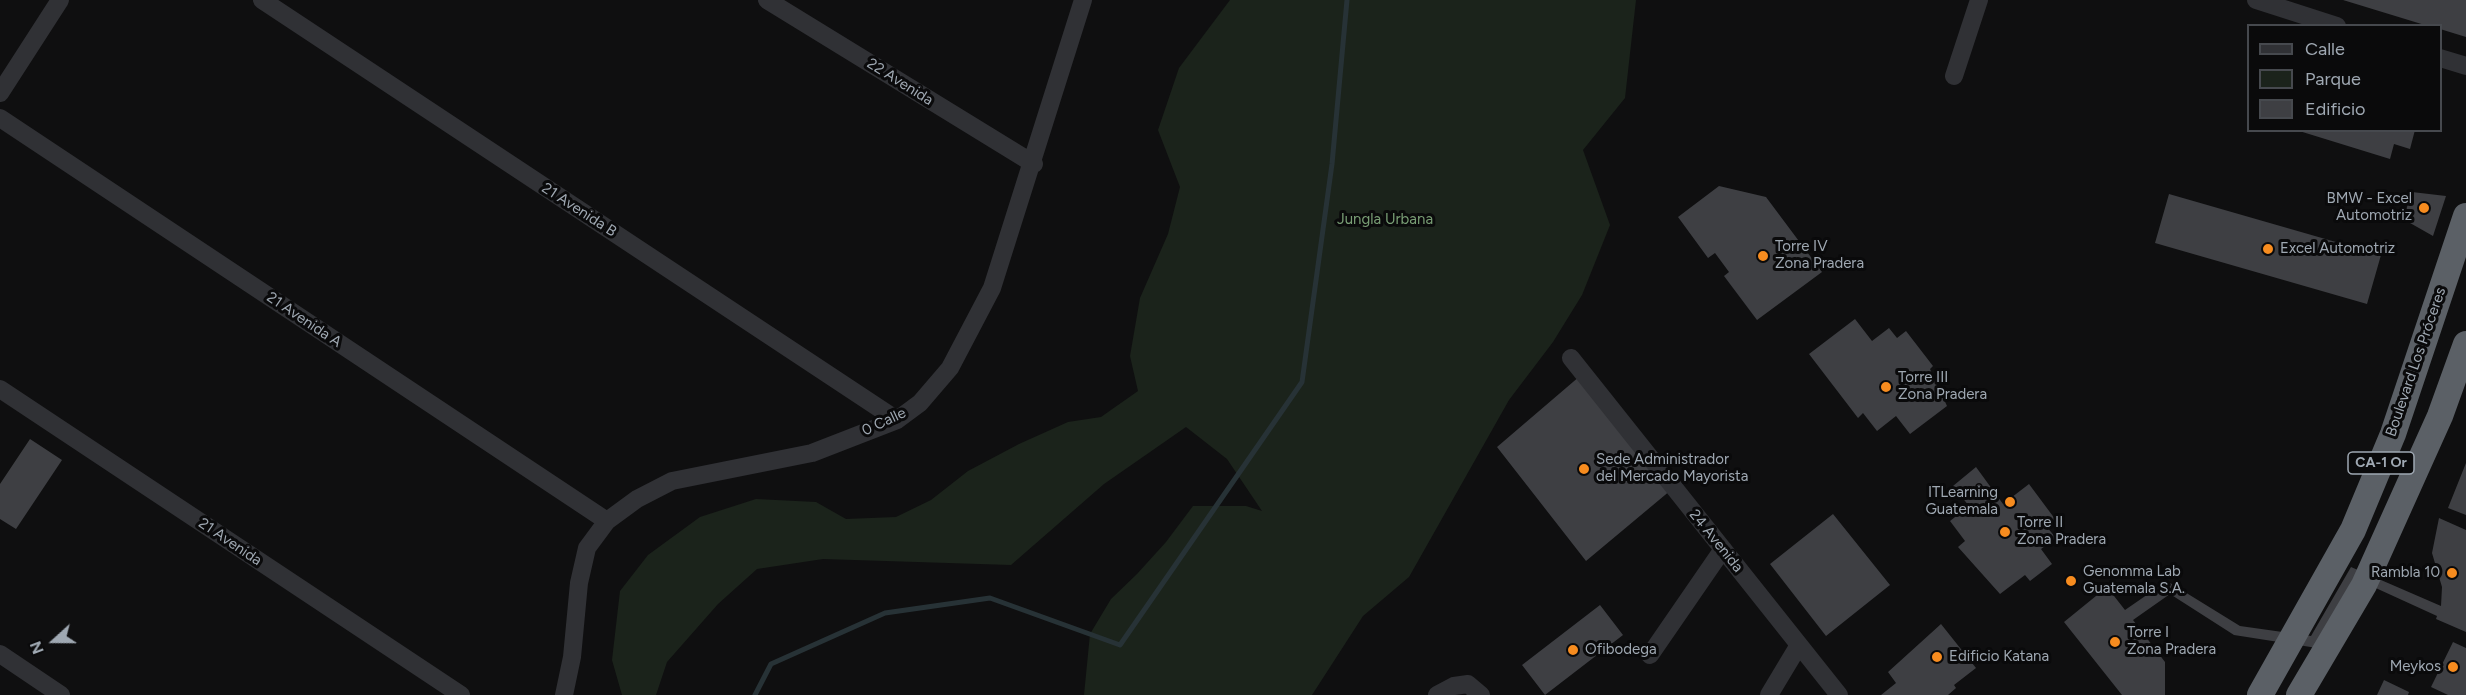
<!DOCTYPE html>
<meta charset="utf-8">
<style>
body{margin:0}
#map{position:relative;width:2466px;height:695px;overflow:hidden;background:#0f0f10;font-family:Figtree,sans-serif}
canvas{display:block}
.legend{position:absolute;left:2247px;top:24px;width:195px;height:108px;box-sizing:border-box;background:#0a0a0b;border:2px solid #46494e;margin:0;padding:8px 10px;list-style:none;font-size:18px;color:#9fa8b2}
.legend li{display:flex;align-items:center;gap:12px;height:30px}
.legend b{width:30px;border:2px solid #46494e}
.north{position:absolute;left:24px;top:611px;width:60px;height:60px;-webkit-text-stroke:4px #0a0a0b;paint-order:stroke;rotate:249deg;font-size:16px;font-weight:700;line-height:24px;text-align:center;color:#9fa8b2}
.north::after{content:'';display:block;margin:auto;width:21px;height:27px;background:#9fa8b2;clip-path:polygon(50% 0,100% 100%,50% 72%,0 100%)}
</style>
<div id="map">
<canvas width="2466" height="695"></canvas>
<ul class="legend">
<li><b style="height:8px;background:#303135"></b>Calle</li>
<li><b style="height:16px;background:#1b231b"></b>Parque</li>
<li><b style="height:16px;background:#3e3f43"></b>Edificio</li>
</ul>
<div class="north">N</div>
</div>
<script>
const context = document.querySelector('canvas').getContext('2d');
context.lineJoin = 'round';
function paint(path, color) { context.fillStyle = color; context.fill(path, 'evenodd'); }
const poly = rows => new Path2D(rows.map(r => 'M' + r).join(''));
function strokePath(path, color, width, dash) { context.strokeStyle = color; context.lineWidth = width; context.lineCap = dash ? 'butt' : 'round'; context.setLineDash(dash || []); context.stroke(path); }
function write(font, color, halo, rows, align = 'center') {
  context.font = font + ' Figtree,sans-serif'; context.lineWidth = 6; context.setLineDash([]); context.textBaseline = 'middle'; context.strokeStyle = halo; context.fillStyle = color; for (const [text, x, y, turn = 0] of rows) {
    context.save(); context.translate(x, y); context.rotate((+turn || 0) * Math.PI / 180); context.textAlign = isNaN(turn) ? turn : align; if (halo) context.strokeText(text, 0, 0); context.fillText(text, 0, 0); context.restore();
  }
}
paint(poly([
 [1230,0,1636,0,1625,98,1583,150,1610,225,1582,295,1553,342,1509,400,1409,577,1363,616,1312,695,1084,695,1090,634,1111,599,1137,574,1166,542,1193,506,1246,506,1262,511,1227,459,1186,427,1104,484,1011,565,823,559,757,569,718,604,667,662,656,695,622,695,612,660,620,591,648,555,700,517,756,499,816,502,846,519,896,517,931,500,968,471,1019,444,1068,422,1101,417,1138,391,1130,356,1140,298,1168,234,1180,187,1158,130,1179,68]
]), '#1b231b');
strokePath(poly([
 [755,695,771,664,885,613,990,598,1120,645,1302,382,1332,164,1347,0]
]), '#273236', 5);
paint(poly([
 [2343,0,2466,0,2466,37,2440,29,2440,26,2428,26],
 [2296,130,2415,130,2410,149,2394,144,2390,159],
 [1719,186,1766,197,1822,272,1757,320,1724,276,1729,272,1715,253,1708,258,1678,217],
 [2412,192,2446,196,2433,236,2403,219],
 [2169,194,2381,255,2367,304,2155,243],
 [1855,319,1872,341,1889,328,1897,338,1906,331,1933,366,1930,369,1947,406,1910,434,1896,416,1877,431,1863,413,1858,418,1809,354],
 [1580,376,1671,490,1586,561,1497,447],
 [30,439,62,460,16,529,0,519,0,484],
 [2466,463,2466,515,2448,508],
 [1976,467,2003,504,2029,484,2055,519,2046,526,2056,538,2041,549,2052,564,2030,581,2025,575,2000,594,1958,547,1965,541,1950,521,1969,506,1953,486],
 [1833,514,1890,585,1826,636,1770,564],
 [2439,518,2466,530,2466,632,2436,619,2437,616,2356,579,2317,648,2234,635,2170,594,2133,620,2165,662,2165,695,2122,695,2064,622,2107,587,2125,610,2167,581,2240,626,2311,636,2351,567,2441,606,2442,587,2432,553],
 [1600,605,1623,635,1545,695,1522,665],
 [1941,624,1976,668,1954,685,1956,688,1948,695,1881,695,1896,683,1888,672],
 [2453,642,2466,648,2466,695,2448,695,2431,687],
 [2384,680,2409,692,2408,695,2377,695]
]), '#3e3f43');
strokePath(poly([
 [262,0,897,420],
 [767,0,1034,164],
 [2256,0,2337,26],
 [2440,58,2466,66],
 [1954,76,1979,0],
 [0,93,60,0],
 [0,118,607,521],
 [1571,358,1839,695],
 [0,389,461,695],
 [0,654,61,695],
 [1650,655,1723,549],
 [564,695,572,657,579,583,587,548,607,521,637,499,672,481,812,453,897,420,920,403,950,368,992,288,1083,0],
 [1437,695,1454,686,1468,684,1481,695],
 [1769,695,1799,645]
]), '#303135', 18);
strokePath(poly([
 [2260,695,2353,530,2393,434,2466,216],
 [2299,695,2364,585,2440,416,2466,344]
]), '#5b6066', 26);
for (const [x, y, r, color] of [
 [2424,208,6,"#f78c1f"],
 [2268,249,6,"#f78c1f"],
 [1763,256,6,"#f78c1f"],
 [1886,387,6,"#f78c1f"],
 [1584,469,6,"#f78c1f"],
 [2010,502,6,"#f78c1f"],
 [2005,532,6,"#f78c1f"],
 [2452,573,6,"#f78c1f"],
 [2071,581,6,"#f78c1f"],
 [2115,642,6,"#f78c1f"],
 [1573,650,6,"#f78c1f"],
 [1937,657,6,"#f78c1f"],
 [2453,667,6,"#f78c1f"]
]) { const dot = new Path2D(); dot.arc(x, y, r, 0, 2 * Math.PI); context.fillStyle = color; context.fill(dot); strokePath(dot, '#0a0a0b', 2); }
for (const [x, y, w] of [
 [2381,463,66]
]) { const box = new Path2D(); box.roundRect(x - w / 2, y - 11, w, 22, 4.5); context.fillStyle = '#0a0a0b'; context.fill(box); strokePath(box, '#9fa8b2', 1.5); }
write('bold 14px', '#9fa8b2', null, [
 ["CA-1 Or",2381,463]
]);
write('15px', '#9fa8b2', '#0a0a0b', [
 ["22 Avenida",900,82,32],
 ["21 Avenida B",579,210,33],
 ["21 Avenida A",304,320,34],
 ["Boulevard Los Próceres",2416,362,-71],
 ["0 Calle",884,422,-25],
 ["24 Avenida",1716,541,51],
 ["21 Avenida",230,542,34]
]);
write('15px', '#9fa8b2', '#0a0a0b', [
 ["BMW - Excel",2412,199,"right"],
 ["Automotriz",2412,216,"right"],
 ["Torre IV",1775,247],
 ["Zona Pradera",1775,264],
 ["Excel Automotriz",2280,249],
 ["Torre III",1898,378],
 ["Zona Pradera",1898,395],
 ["Sede Administrador",1596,460],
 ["del Mercado Mayorista",1596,477],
 ["ITLearning",1998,493,"right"],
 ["Guatemala",1998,510,"right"],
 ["Torre II",2017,523],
 ["Zona Pradera",2017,540],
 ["Genomma Lab",2083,572],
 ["Guatemala S.A.",2083,589],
 ["Rambla 10",2440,573,"right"],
 ["Torre I",2127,633],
 ["Zona Pradera",2127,650],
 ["Ofibodega",1585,650],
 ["Edificio Katana",1949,657],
 ["Meykos",2441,667,"right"]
], 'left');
write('15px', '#799e75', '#0a0a0b', [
 ["Jungla Urbana",1385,220]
]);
</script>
